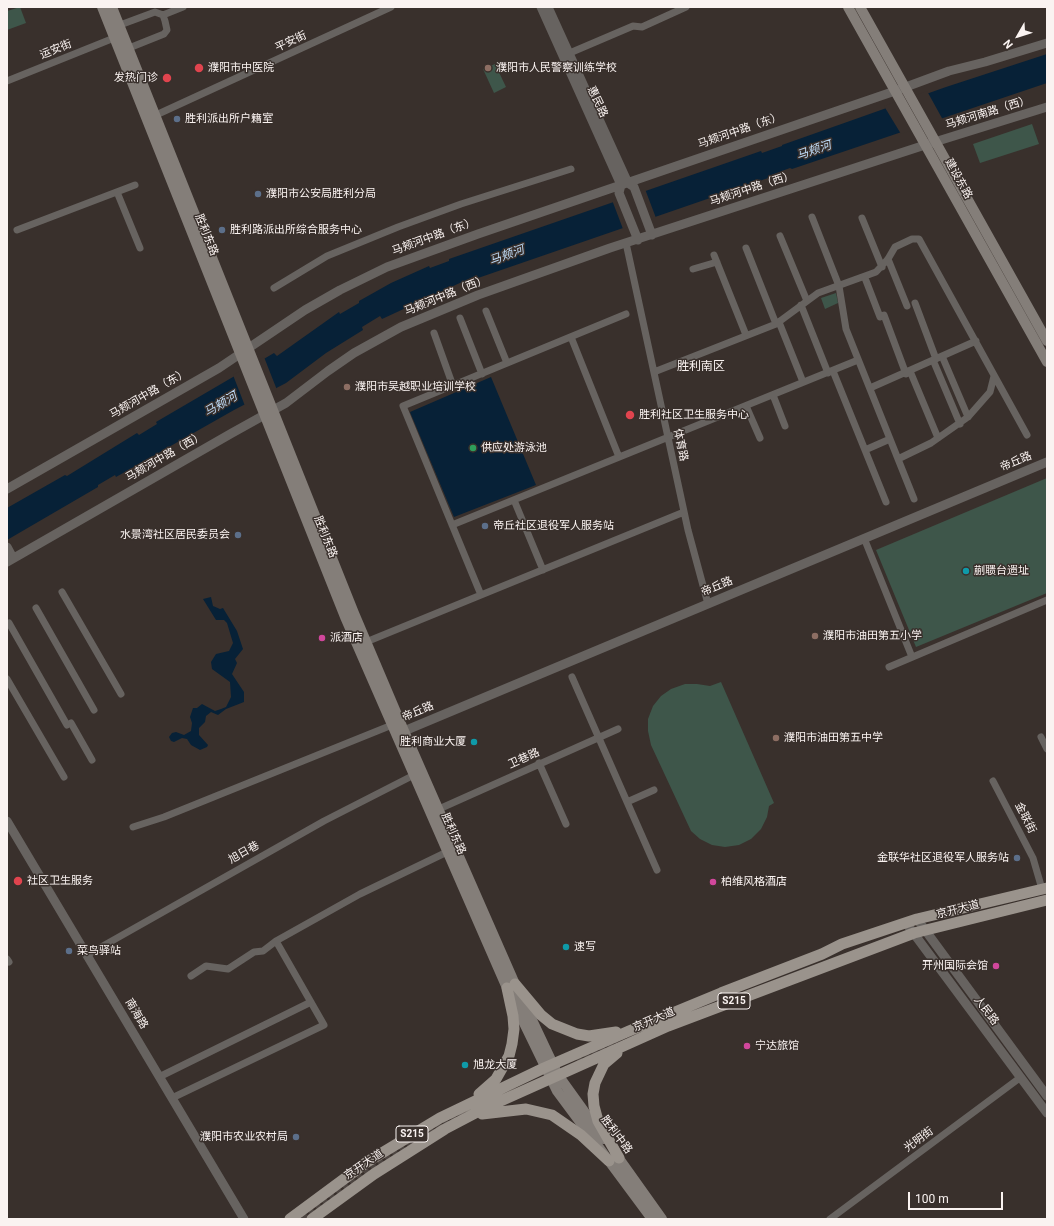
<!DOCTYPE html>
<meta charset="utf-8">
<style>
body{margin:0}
#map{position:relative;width:1054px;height:1226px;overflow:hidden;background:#39302c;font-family:Roboto,sans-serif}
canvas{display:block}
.frame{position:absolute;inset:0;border:8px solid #faf3f1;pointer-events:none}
.north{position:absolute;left:998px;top:16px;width:40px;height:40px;-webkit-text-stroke:3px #39302c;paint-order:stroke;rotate:231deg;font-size:11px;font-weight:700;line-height:16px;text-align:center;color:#faf3f1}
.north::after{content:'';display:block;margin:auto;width:14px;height:18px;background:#faf3f1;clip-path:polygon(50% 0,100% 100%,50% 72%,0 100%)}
.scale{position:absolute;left:908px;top:1192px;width:95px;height:18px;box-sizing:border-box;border:2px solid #faf3f1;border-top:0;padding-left:5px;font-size:12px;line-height:14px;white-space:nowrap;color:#faf3f1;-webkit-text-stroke:3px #39302c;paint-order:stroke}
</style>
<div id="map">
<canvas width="1054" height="1226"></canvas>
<div class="frame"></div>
<div class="north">N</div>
<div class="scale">100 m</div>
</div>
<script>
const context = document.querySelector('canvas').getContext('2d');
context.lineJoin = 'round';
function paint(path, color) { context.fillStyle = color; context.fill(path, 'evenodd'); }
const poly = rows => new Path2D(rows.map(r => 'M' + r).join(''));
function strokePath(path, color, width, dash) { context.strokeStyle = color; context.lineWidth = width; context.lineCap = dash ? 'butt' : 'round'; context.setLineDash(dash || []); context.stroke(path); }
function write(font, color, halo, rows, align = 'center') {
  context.font = font + ' Roboto,"Noto Sans SC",sans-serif'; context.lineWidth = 3; context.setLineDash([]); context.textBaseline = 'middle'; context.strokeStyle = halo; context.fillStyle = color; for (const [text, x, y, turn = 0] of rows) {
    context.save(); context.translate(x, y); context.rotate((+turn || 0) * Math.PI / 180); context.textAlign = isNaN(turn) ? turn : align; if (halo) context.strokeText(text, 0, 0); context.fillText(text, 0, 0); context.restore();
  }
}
paint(poly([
 [20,7,26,23,7,30,7,11],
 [495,64,506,87,494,93,483,69],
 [1032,124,1039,144,980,163,973,144],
 [836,293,838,303,825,309,821,298],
 [1047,478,1047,593,916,647,876,550],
 [721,682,774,803,769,806,767,817,761,829,751,839,739,845,725,847,712,845,700,839,691,831,651,745,648,731,648,719,653,706,661,696,671,689,685,684,697,684,710,686]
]), '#3e564a');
paint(poly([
 [1047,54,1047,83,792,169,790,168,771,175,771,177,478,278,477,275,382,319,380,316,362,327,363,330,326,353,286,383,234,410,116,477,115,475,98,485,98,487,7,540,7,508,65,475,67,476,137,433,139,435,157,424,156,422,274,353,277,356,339,312,340,314,359,303,359,301,391,283,429,266,430,268,449,261,449,259,761,151,762,153,782,146,782,145,946,87],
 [491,377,536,485,454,517,410,412],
 [211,597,213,606,220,609,223,608,237,631,243,649,235,659,237,663,232,674,244,692,244,702,226,709,218,715,211,712,206,716,205,722,199,728,199,735,208,745,207,747,200,750,191,745,187,739,182,738,174,742,171,741,169,737,172,733,176,732,184,735,191,731,192,723,190,717,193,708,197,708,202,704,215,711,221,709,226,707,231,697,230,682,212,669,211,662,216,654,229,651,233,643,227,623,224,620,216,620,203,599]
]), '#072137');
paint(poly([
 [927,91,943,120,901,134,884,106],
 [645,189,656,218,623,229,612,200],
 [264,357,277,390,245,406,233,375]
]), '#39302c');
strokePath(poly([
 [577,1061,617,1042],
 [558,1083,569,1099],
 [303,1219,383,1160,429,1131,473,1108]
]), '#4c4440', 5.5, [5.5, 3]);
strokePath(poly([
 [163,15,183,7],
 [120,25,155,12,163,15,165,21,167,30,164,34,129,48],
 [565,55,633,26,642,27,686,7],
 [7,81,114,38],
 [156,115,391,7],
 [117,192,140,248],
 [812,217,839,286,846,329,914,499],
 [862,218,882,267],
 [17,230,135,185],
 [780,236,807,301],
 [626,243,688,530,708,604],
 [746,248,776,324],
 [714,255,746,335],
 [888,259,907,306],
 [693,269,717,262],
 [865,278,880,317],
 [274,288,327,256,398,227,461,204,571,169],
 [915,303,936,359],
 [801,305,828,373],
 [486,311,507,363],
 [884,315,906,374],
 [460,318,482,374],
 [779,322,803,382],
 [434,333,453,386],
 [571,337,619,457],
 [942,356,968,417],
 [933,360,960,424],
 [833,371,886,502],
 [910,371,938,438],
 [654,372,776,324,818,293,876,272,888,259,895,247,912,239,919,239,1027,435],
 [870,388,976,341],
 [773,395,785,426],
 [746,406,760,438],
 [865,450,890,439],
 [898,459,931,443,968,417,990,392,994,376],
 [514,500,543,570],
 [452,525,858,360],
 [864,538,912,657],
 [62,592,121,694],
 [481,595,403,406,626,314],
 [36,608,94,710],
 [9,623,67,725],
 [366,642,684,512],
 [889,667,1047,600],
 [572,677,657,870],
 [7,679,64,777],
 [71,723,92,760],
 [1041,737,1047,749],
 [539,763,566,824],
 [993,781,1033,858,1042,889],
 [627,802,654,790],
 [439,809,618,729],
 [133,827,164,817,392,725],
 [87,955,324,821,414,775],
 [7,959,9,962],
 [191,976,206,966,228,969,254,952,263,951,276,941],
 [159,1077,311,1002],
 [172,1098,324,1025,276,941,360,894,447,852],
 [830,1219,1021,1077]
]), '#676360', 7);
strokePath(poly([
 [541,7,621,185],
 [548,7,628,183],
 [628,183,634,187,652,235],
 [621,185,619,193,638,240],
 [7,489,219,368,305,310,340,290,387,267,478,234,895,91,949,71,985,62,1047,43],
 [7,547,13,558],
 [7,562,232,433,286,403,328,371,354,353,401,327,478,295,610,248,925,145,1047,107],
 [397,734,1047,462],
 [7,821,244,1219],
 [917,919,1047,1096],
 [906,923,1047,1113]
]), '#676360', 9);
strokePath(poly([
 [102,7,345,617,507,988,557,1091,652,1219],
 [112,7,354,613,404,731,515,984,558,1075,604,1139],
 [848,7,1047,362],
 [860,7,1047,341],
 [615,1153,662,1219]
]), '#847e79', 10);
strokePath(poly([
 [515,984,541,1015,552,1024,577,1034,589,1036,616,1032],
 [617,1053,604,1064,595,1083,593,1094,594,1106,598,1121,619,1158],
 [479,1094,496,1079,509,1056,512,1044,514,1029,513,1016,507,988],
 [482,1114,526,1109,552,1115,581,1135,609,1161],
 [290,1219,367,1162,440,1118,544,1068,629,1031,721,993,822,954,842,944,917,919,1047,888],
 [312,1219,374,1174,445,1129,485,1108,668,1026,914,933,1047,900]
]), '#9a938c', 11);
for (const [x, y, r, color] of [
 [199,68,5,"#e0444e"],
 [488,68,4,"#8d6e63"],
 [167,78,5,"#e0444e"],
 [177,119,4,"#5c6f8a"],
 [258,194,4,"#5c6f8a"],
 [222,230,4,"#5c6f8a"],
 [347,387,4,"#8d6e63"],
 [630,415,5,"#e0444e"],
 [473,448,4,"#2e9e5b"],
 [485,526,4,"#5c6f8a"],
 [238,535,4,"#5c6f8a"],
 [966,571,4,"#0f9aa8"],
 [815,636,4,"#8d6e63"],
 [322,638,4,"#d1479c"],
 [776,738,4,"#8d6e63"],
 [474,742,4,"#0f9aa8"],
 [1017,858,4,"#5c6f8a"],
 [18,881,5,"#e0444e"],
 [713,882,4,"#d1479c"],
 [566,947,4,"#0f9aa8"],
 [69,951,4,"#5c6f8a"],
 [996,966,4,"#d1479c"],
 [747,1046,4,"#d1479c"],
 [465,1065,4,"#0f9aa8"],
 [296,1137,4,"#5c6f8a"]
]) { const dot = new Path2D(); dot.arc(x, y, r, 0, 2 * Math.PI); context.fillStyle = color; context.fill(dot); strokePath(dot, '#39302c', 1.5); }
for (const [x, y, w] of [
 [734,1001,32],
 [412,1134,32]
]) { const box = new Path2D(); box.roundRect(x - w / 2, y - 8, w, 16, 3); context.fillStyle = '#39302c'; context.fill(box); strokePath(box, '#faf3f1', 1); }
write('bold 10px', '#faf3f1', null, [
 ["S215",734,1001],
 ["S215",412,1134]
]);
write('11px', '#faf3f1', '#39302c', [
 ["平安街",291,42,-25],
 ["运安街",56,50,-22],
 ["惠民路",597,102,65],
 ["马颊河南路（西）",988,113,-17],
 ["马颊河中路（东）",740,131,-19],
 ["建设东路",958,179,61],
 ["马颊河中路（西）",752,189,-18],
 ["胜利东路",206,235,68],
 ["马颊河中路（东）",434,237,-20],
 ["马颊河中路（西）",446,296,-22],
 ["马颊河中路（东）",149,394,-30],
 ["体育路",680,445,78],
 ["马颊河中路（西）",165,457,-30],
 ["帝丘路",1016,462,-23],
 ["胜利东路",325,537,68],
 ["帝丘路",717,587,-23],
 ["帝丘路",418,712,-23],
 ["卫巷路",524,759,-24],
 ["金联街",1025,818,63],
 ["胜利东路",453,834,66],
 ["旭日巷",244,853,-29],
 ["京开大道",958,910,-14],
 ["人民路",986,1011,53],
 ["南海路",136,1014,59],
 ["京开大道",654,1020,-23],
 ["胜利中路",616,1135,53],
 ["光明街",919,1140,-36],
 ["京开大道",364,1165,-34]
]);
write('11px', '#faf3f1', '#39302c', [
 ["濮阳市中医院",208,68],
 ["濮阳市人民警察训练学校",496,68],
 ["发热门诊",158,78,"right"],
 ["胜利派出所户籍室",185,119],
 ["濮阳市公安局胜利分局",266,194],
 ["胜利路派出所综合服务中心",230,230],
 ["濮阳市吴越职业培训学校",355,387],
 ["胜利社区卫生服务中心",639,415],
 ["供应处游泳池",481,448],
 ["帝丘社区退役军人服务站",493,526],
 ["水景湾社区居民委员会",230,535,"right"],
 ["蒯聩台遗址",974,571],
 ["濮阳市油田第五小学",823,636],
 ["派酒店",330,638],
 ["濮阳市油田第五中学",784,738],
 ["胜利商业大厦",466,742,"right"],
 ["金联华社区退役军人服务站",1009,858,"right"],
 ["社区卫生服务",27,881],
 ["柏维风格酒店",721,882],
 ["速写",574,947],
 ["菜鸟驿站",77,951],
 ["开州国际会馆",988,966,"right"],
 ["宁达旅馆",755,1046],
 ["旭龙大厦",473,1065],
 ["濮阳市农业农村局",288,1137,"right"]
], 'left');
write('italic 12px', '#bddaf6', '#39302c', [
 ["马颊河",814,151,-19],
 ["马颊河",507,256,-20],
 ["马颊河",221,405,-31]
]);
write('12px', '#faf3f1', '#39302c', [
 ["胜利南区",701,367]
]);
</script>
